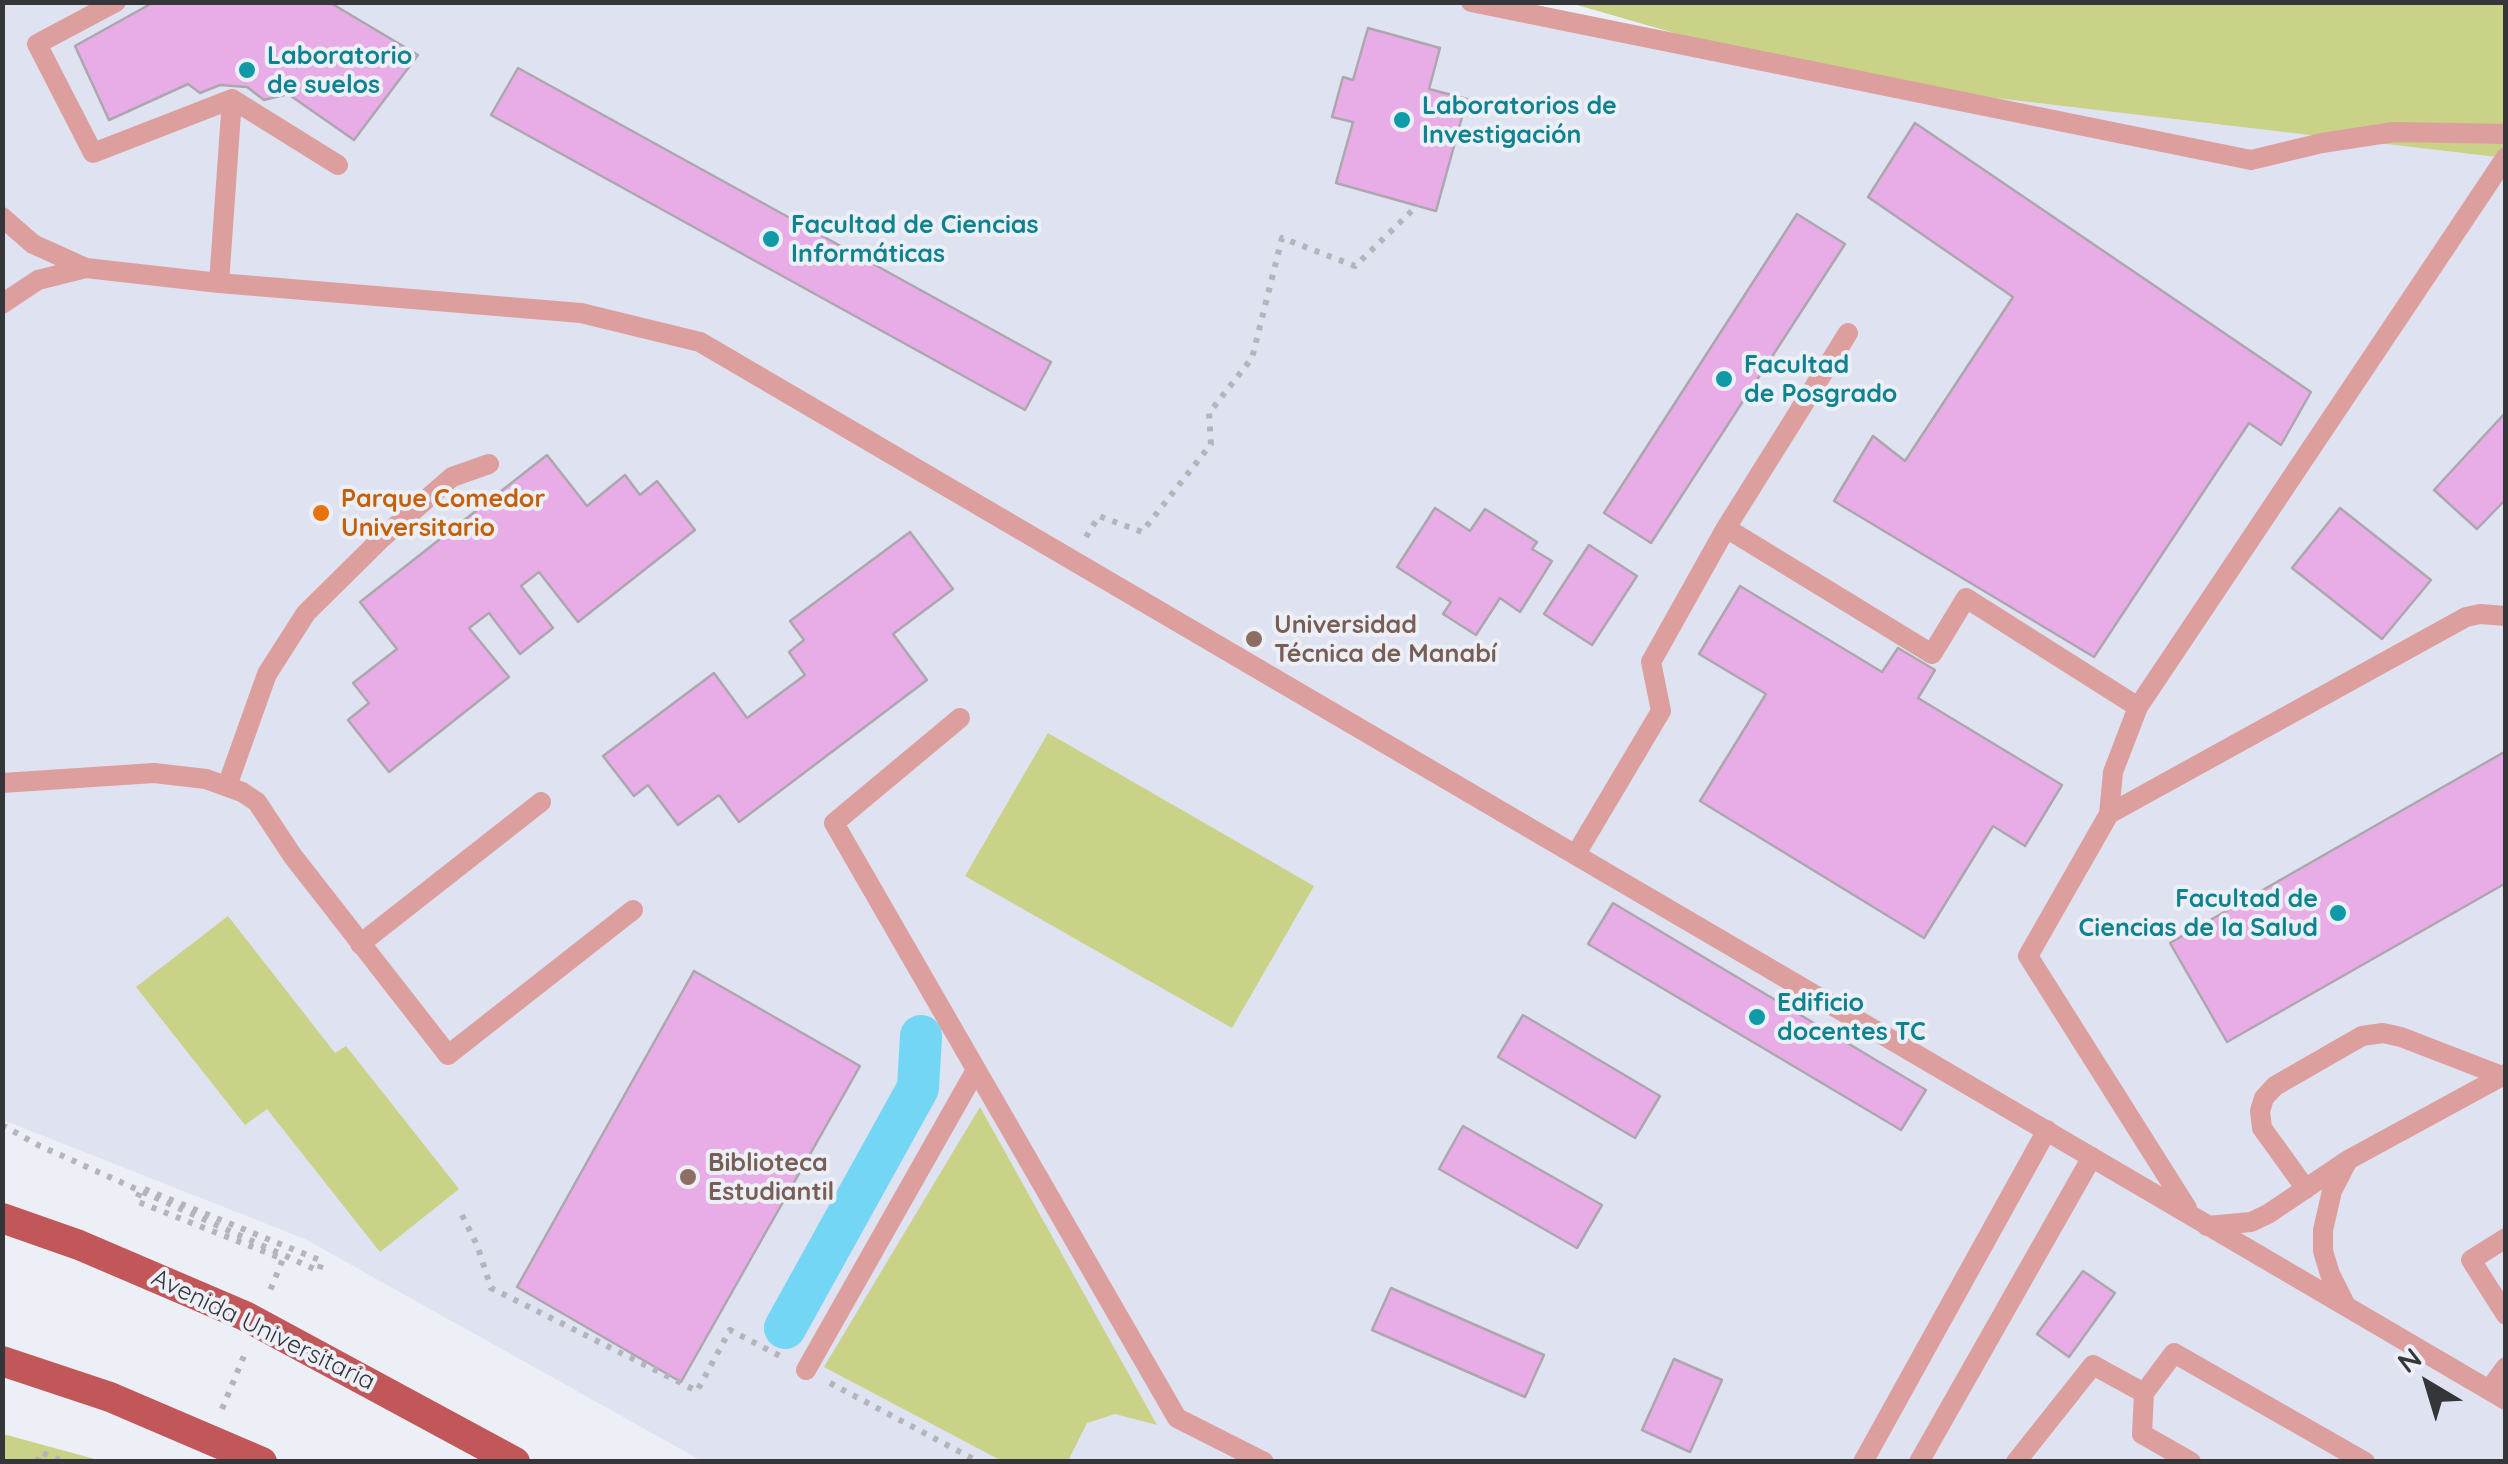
<!DOCTYPE html>
<meta charset="utf-8">
<style>
body{margin:0}
#map{position:relative;width:2508px;height:1464px;overflow:hidden;background:#edeff7;font-family:Quicksand,sans-serif}
canvas{display:block}
.frame{position:absolute;inset:0;border:5px solid #353639;pointer-events:none}
.north{position:absolute;left:2378px;top:1334px;width:100px;height:100px;-webkit-text-stroke:8px #edeff7;paint-order:stroke;rotate:322deg;font-size:28px;font-weight:700;line-height:40px;text-align:center;color:#353639}
.north::after{content:'';display:block;margin:auto;width:35px;height:45px;background:#353639;clip-path:polygon(50% 0,100% 100%,50% 72%,0 100%)}
</style>
<div id="map">
<canvas width="2508" height="1464"></canvas>
<div class="frame"></div>
<div class="north">N</div>
</div>
<script>
const context = document.querySelector('canvas').getContext('2d');
context.lineJoin = 'round';
function paint(path, color) { context.fillStyle = color; context.fill(path, 'evenodd'); }
const poly = rows => new Path2D(rows.map(r => 'M' + r).join(''));
function strokePath(path, color, width, dash) { context.strokeStyle = color; context.lineWidth = width; context.lineCap = dash ? 'butt' : 'round'; context.setLineDash(dash || []); context.stroke(path); }
function write(font, color, halo, rows, align = 'center') {
  context.font = font + ' Quicksand,sans-serif'; context.lineWidth = 8; context.setLineDash([]); context.textBaseline = 'middle'; context.strokeStyle = halo; context.fillStyle = color; for (const [text, x, y, turn = 0] of rows) {
    context.save(); context.translate(x, y); context.rotate((+turn || 0) * Math.PI / 180); context.textAlign = isNaN(turn) ? turn : align; if (halo) context.strokeText(text, 0, 0); context.fillText(text, 0, 0); context.restore();
  }
}
paint(poly([
 [3,3,1524,3,1834,79,2505,158,2505,1461,702,1461,305,1239,3,1120]
]), '#dee2f1');
paint(poly([
 [1570,3,2505,3,2505,158,1834,79],
 [1048,733,1314,886,1232,1028,965,876],
 [228,916,335,1053,346,1046,459,1189,380,1252,267,1109,245,1125,136,987],
 [980,1107,1157,1425,1115,1414,1087,1423,1068,1461,1002,1461,824,1367],
 [2,1434,3,1434,102,1461,3,1461]
]), '#c9d287');
strokePath(poly([
 [785,1328,918,1088,921,1036]
]), '#74d6f5', 42);
const building = poly([
 [154,2,329,2,418,55,354,140,288,94,264,100,247,87,220,85,200,93,188,84,109,120,75,46,154,2],
 [1368,28,1440,48,1429,89,1467,99,1436,211,1336,183,1353,122,1332,117,1343,77,1353,80,1368,28],
 [518,68,1051,362,1025,410,491,115,518,68],
 [1915,123,2311,392,2281,445,2249,423,2094,657,1834,501,1873,436,1905,461,2013,297,1868,197,1915,123],
 [1797,214,1845,244,1651,543,1604,513,1797,214],
 [2506,412,2506,499,2477,529,2434,490,2506,412],
 [547,455,587,506,625,475,640,495,657,481,695,530,578,622,539,572,521,586,553,628,520,654,489,613,469,628,509,677,389,772,348,720,369,703,353,683,397,649,360,602,547,455],
 [1435,508,1470,531,1485,509,1537,542,1532,549,1552,561,1520,612,1500,598,1476,635,1443,614,1451,602,1397,567,1435,508],
 [2340,508,2431,580,2382,639,2292,568,2340,508],
 [910,532,953,589,893,634,927,680,739,822,719,795,678,825,648,785,634,796,603,756,714,673,747,718,805,675,789,652,804,640,790,621,910,532],
 [1589,545,1637,576,1592,645,1544,614,1589,545],
 [1740,586,1882,672,1898,648,1935,670,1918,698,2062,785,2025,846,1993,826,1924,938,1700,801,1766,694,1699,654,1740,586],
 [2506,751,2506,883,2227,1042,2170,943,2506,751],
 [1613,903,1926,1090,1901,1130,1588,944,1613,903],
 [694,971,860,1066,681,1382,517,1287,694,971],
 [1523,1015,1660,1096,1635,1138,1498,1057,1523,1015],
 [1463,1126,1602,1205,1577,1248,1439,1169,1463,1126],
 [2083,1271,2115,1293,2069,1357,2037,1334,2083,1271],
 [1391,1288,1544,1355,1525,1397,1372,1330,1391,1288],
 [1674,1359,1722,1380,1690,1452,1642,1430,1674,1359]
]);
paint(building, '#e8ade7');
strokePath(building, '#ada7ad', 2.5);
strokePath(poly([
 [1086,537,1099,516,1142,532,1211,444,1209,413,1252,358,1282,238,1355,266,1418,205],
 [2,1125,38,1145,319,1271,322,1261,142,1188,136,1201,283,1259,269,1293],
 [462,1215,477,1245,491,1288,697,1391,730,1330,784,1358],
 [830,1383,979,1462],
 [222,1409,246,1351],
 [37,1462,41,1452,64,1462]
]), '#b3b5bb', 6, [5, 8]);
strokePath(poly([
 [116,2,37,44,93,153,232,99,219,283],
 [1471,2,2251,160,2322,143,2394,132,2506,134],
 [232,99,338,165],
 [2,217,33,244,86,268,219,283,581,313,700,342,2506,1400],
 [2,304,38,280,86,268],
 [1726,528,1932,654,1966,598,2138,707],
 [960,718,834,823,1177,1418,1264,1462],
 [2,783,154,773,206,779,242,792,257,802,292,855,448,1055,633,910],
 [227,786,267,674,306,613,382,538,452,477,489,464],
 [2109,814,2113,772,2138,707,2506,157],
 [1576,854,1661,711,1651,662,1726,528,1848,333],
 [360,944,541,802],
 [2306,1189,2262,1128,2260,1111,2264,1098,2275,1086,2362,1036,2383,1033,2401,1037,2502,1076],
 [2187,1208,2028,956,2109,814,2466,617,2480,614,2506,616],
 [2207,1226,2251,1222,2268,1214,2348,1160,2506,1074],
 [2506,1238,2471,1260,2506,1315],
 [2346,1306,2330,1274,2323,1251,2323,1230,2332,1191,2347,1162],
 [806,1370,976,1070],
 [2489,1390,2506,1367],
 [2144,1393,2142,1434,2191,1462],
 [1863,1462,2047,1130],
 [1919,1462,2092,1157],
 [2016,1462,2093,1365,2144,1393,2174,1353,2365,1462]
]), '#dc9f9e', 20);
strokePath(poly([
 [2,1218,79,1245,245,1316,515,1462],
 [2,1361,110,1397,262,1462]
]), '#c2575a', 30);
for (const [x, y, r, color] of [
 [247,70,10,"#0f9aa8"],
 [1402,120,10,"#0f9aa8"],
 [771,239,10,"#0f9aa8"],
 [1724,379,10,"#0f9aa8"],
 [321,513,10,"#e8710a"],
 [1254,639,10,"#8d6e63"],
 [2338,913,10,"#0f9aa8"],
 [1757,1017,10,"#0f9aa8"],
 [688,1177,10,"#8d6e63"]
]) { const dot = new Path2D(); dot.arc(x, y, r, 0, 2 * Math.PI); context.fillStyle = color; context.fill(dot); strokePath(dot, '#edeff7', 4); }
write('bold 25px', '#0d838f', '#edeff7', [
 ["Laboratorio",267,56],
 ["de suelos",267,85],
 ["Laboratorios de",1422,106],
 ["Investigación",1422,135],
 ["Facultad de Ciencias",791,225],
 ["Informáticas",791,254],
 ["Facultad",1744,365],
 ["de Posgrado",1744,394],
 ["Facultad de",2318,899,"right"],
 ["Ciencias de la Salud",2318,928,"right"],
 ["Edificio",1777,1003],
 ["docentes TC",1777,1032]
], 'left');
write('bold 25px', '#c56008', '#edeff7', [
 ["Parque Comedor",341,499],
 ["Universitario",341,528]
], 'left');
write('bold 25px', '#785e54', '#edeff7', [
 ["Universidad",1274,625],
 ["Técnica de Manabí",1274,654],
 ["Biblioteca",708,1163],
 ["Estudiantil",708,1192]
], 'left');
write('25px', '#353639', '#edeff7', [
 ["Avenida Universitaria",263,1330,26]
]);
</script>
